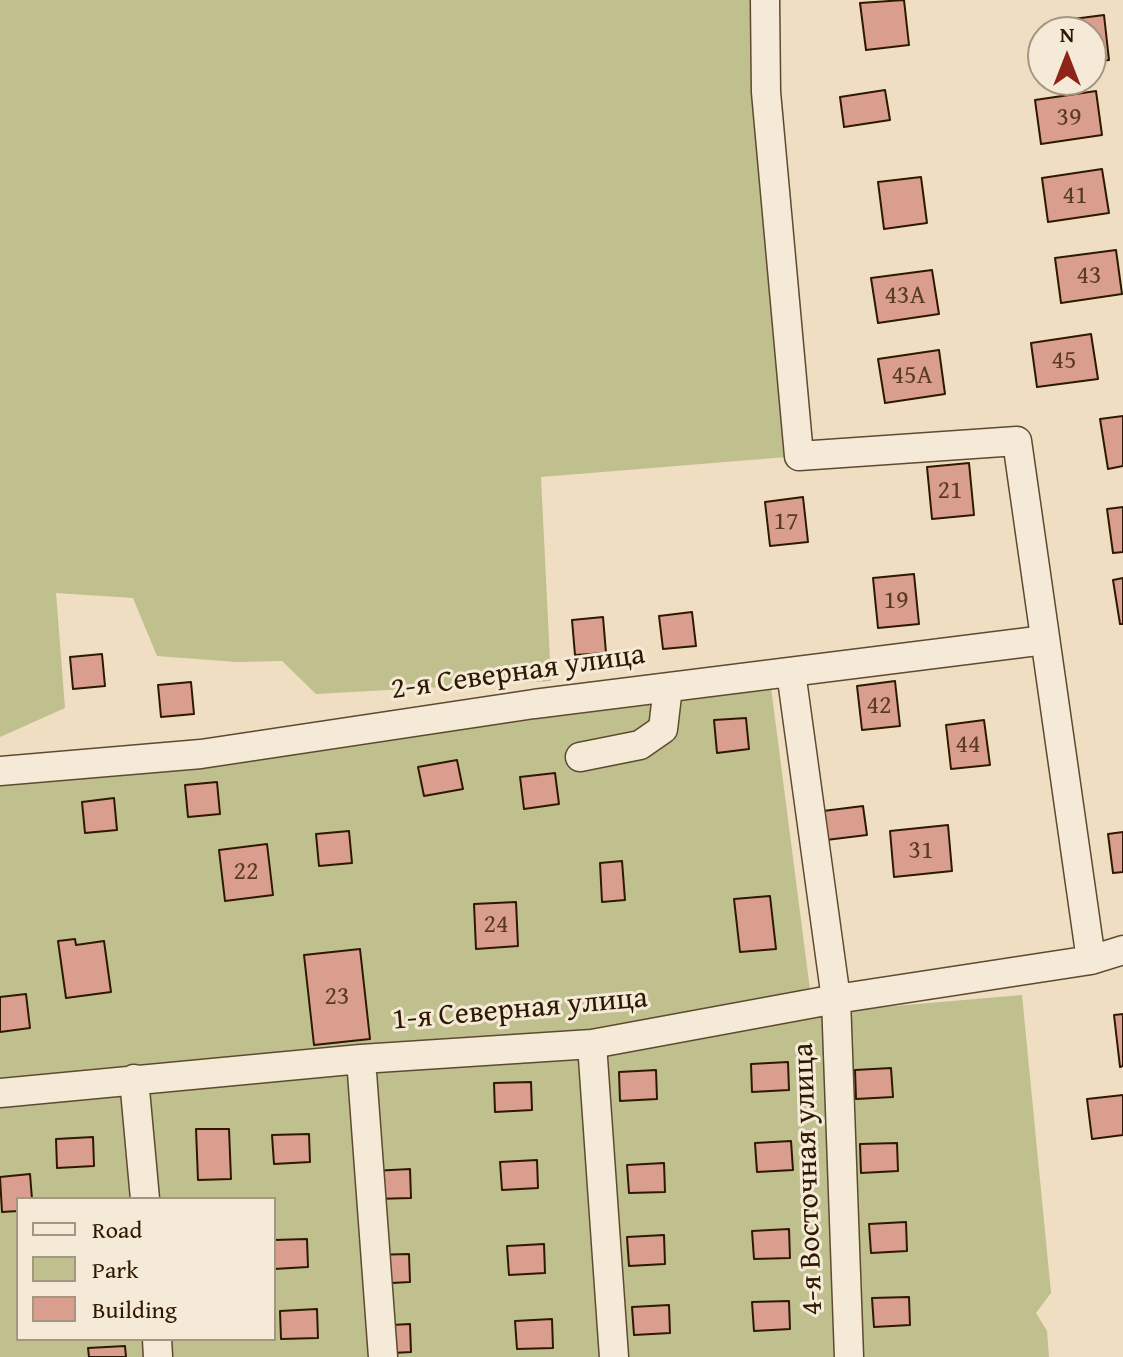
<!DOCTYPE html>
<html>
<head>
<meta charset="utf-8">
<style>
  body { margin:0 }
  #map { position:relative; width:1123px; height:1357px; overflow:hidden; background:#efdec1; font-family:"Gentium Book Plus",serif }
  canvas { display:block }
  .legend { position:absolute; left:16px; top:1197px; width:260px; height:144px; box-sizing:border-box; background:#f5ead7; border:2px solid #a59681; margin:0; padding:10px 14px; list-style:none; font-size:24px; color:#2e1900 }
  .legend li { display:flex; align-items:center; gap:16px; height:40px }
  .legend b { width:40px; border:2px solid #a59681 }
  .north { position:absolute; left:1027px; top:16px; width:80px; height:80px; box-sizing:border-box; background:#f5ead7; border:2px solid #a59681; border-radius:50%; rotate:0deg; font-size:22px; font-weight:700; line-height:32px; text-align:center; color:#2e1900 }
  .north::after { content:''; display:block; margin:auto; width:28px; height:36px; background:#8f2418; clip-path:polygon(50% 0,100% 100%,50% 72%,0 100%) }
</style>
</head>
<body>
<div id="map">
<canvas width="1123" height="1357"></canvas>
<ul class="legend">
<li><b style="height:10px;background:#f5ead7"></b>Road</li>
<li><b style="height:22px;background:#c0bf8e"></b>Park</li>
<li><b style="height:22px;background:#d99e8e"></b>Building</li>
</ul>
<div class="north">N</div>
</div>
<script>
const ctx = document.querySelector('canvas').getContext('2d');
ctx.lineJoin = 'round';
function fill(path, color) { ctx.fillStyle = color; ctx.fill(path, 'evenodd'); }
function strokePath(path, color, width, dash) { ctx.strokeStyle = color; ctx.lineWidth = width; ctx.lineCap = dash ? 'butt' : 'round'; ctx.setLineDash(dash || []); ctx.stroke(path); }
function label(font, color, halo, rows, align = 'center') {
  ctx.font = font + ' "Gentium Book Plus",serif'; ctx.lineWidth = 6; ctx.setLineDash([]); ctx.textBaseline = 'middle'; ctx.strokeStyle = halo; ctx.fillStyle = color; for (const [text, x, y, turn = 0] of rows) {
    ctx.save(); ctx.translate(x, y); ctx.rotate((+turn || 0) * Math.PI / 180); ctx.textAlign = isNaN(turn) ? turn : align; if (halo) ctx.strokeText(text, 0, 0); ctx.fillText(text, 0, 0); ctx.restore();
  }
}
const green = new Path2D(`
  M0,0H765L799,456L541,477L551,681L316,694L282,661L237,662L157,656L133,598L56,593L65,708L0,737Z
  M769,672L813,1013L1022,995L1051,1293L1036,1313L1047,1331L1049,1357H0V769ZM18,1199H274V1339H18Z`);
const building = new Path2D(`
  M904,0L909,45L866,50L860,3Z
  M1104,15L1109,60L1091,62V32H1051L1050,22Z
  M885,90L890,120L844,127L840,97Z
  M1096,91L1102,135L1041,144L1035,100Z
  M1102,169L1109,213L1048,222L1042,178Z
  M921,177L927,223L884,229L878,182Z
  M1116,250L1122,294L1061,303L1055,258Z
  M932,270L939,314L878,323L871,278Z
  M1091,334L1098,379L1037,387L1031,343Z
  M939,350L945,394L885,403L878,359Z
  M1123,416V466L1108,469L1100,419Z
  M969,463L974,515L932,519L927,467Z
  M803,497L808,542L770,546L765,502Z
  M1123,507V552L1113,553L1107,509Z
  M914,574L919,624L878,628L873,578Z
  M1123,578V624H1120L1113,580Z
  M692,612L696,646L663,649L659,616Z
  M603,617L606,653L575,655L572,620Z
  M102,654L105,686L73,689L70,657Z
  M895,681L900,726L862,730L857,686Z
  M191,682L194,714L161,717L158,685Z
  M746,718L749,749L717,753L714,720Z
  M984,720L990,765L951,769L946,725Z
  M457,760L463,789L424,796L418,767Z
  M555,773L559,804L524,809L520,777Z
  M217,782L220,814L188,817L185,785Z
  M114,798L117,830L85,833L82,802Z
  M863,806L867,835L826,840L823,811Z
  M948,825L952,871L894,877L890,831Z
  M349,831L352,863L319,866L316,834Z
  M1123,832V872L1113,873L1108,834Z
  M267,844L273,895L225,901L219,850Z
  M622,861L625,900L602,902L600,863Z
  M770,896L776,949L740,952L734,899Z
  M516,902L518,946L476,949L474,904Z
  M75,939L76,945L104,941L111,992L66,998L58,941Z
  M360,949L370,1039L314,1045L304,955Z
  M26,994L30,1028L0,1032V997Z
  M1123,1014V1066L1120,1067L1114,1015Z
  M788,1062L789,1090L752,1092L751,1064Z
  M891,1068L893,1097L856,1099L855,1070Z
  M656,1070L657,1099L620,1101L619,1072Z
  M531,1082L532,1110L495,1112L494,1083Z
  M1123,1095V1135L1092,1139L1087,1099Z
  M196,1129H229L231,1179L198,1180Z
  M309,1134L310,1162L274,1164L272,1135Z
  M93,1137L94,1166L57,1168L56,1139Z
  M791,1141L793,1170L757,1172L755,1143Z
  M897,1143L898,1171L861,1173L860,1144Z
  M537,1160L538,1188L502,1190L500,1162Z
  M664,1163L665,1192L629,1193L627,1165Z
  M410,1169L411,1198L374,1199L373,1171Z
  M30,1174L32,1199H18V1211L2,1212L0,1177Z
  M906,1222L907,1251L871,1253L869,1224Z
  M789,1229L790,1258L754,1259L752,1231Z
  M664,1235L665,1264L629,1266L627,1237Z
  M307,1239L308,1267L274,1269V1240Z
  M544,1244L545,1273L509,1275L507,1246Z
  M409,1254L410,1282L373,1284L372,1255Z
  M909,1297L910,1325L874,1327L872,1298Z
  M789,1301L790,1329L754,1331L752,1302Z
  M669,1305L670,1333L634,1335L632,1307Z
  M317,1309L318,1338L281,1339L280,1311Z
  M552,1319L553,1348L517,1349L515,1321Z
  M410,1324L411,1352L374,1354L373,1326Z
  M125,1346L126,1357H89L88,1348Z`);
const minor = new Path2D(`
  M765,0L766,92L799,456L1017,441L1091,960
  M791,672L836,999L849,1357
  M580,757L640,745L663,729L668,687
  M0,771L201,754L534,704L1045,640
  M592,1044L614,1357
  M361,1059L383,1357
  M134,1079L145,1199
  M0,1093L361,1059L592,1044L836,999L1091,960L1123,950
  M157,1339L158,1357`);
const numberNames = [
  ["39",1069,118],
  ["41",1075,196],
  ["43",1089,276],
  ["43А",905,296],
  ["45",1064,361],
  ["45А",912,376],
  ["21",950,491],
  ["17",786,522],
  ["19",896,601],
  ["42",879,706],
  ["44",968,745],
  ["31",921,851],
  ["22",246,872],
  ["24",496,925],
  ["23",337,997]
];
const streetNames = [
  ["2-я Северная улица",518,673,-8],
  ["1-я Северная улица",520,1010,-5],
  ["4-я Восточная улица",809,1179,-92]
];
fill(green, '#c0bf8e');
fill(building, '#d99e8e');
strokePath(building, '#2e1900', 2);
strokePath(minor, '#5e4a30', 31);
strokePath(minor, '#f5ead7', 28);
label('26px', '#593a24', null, numberNames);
label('30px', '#2e1900', '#f5ead7', streetNames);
</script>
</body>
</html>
